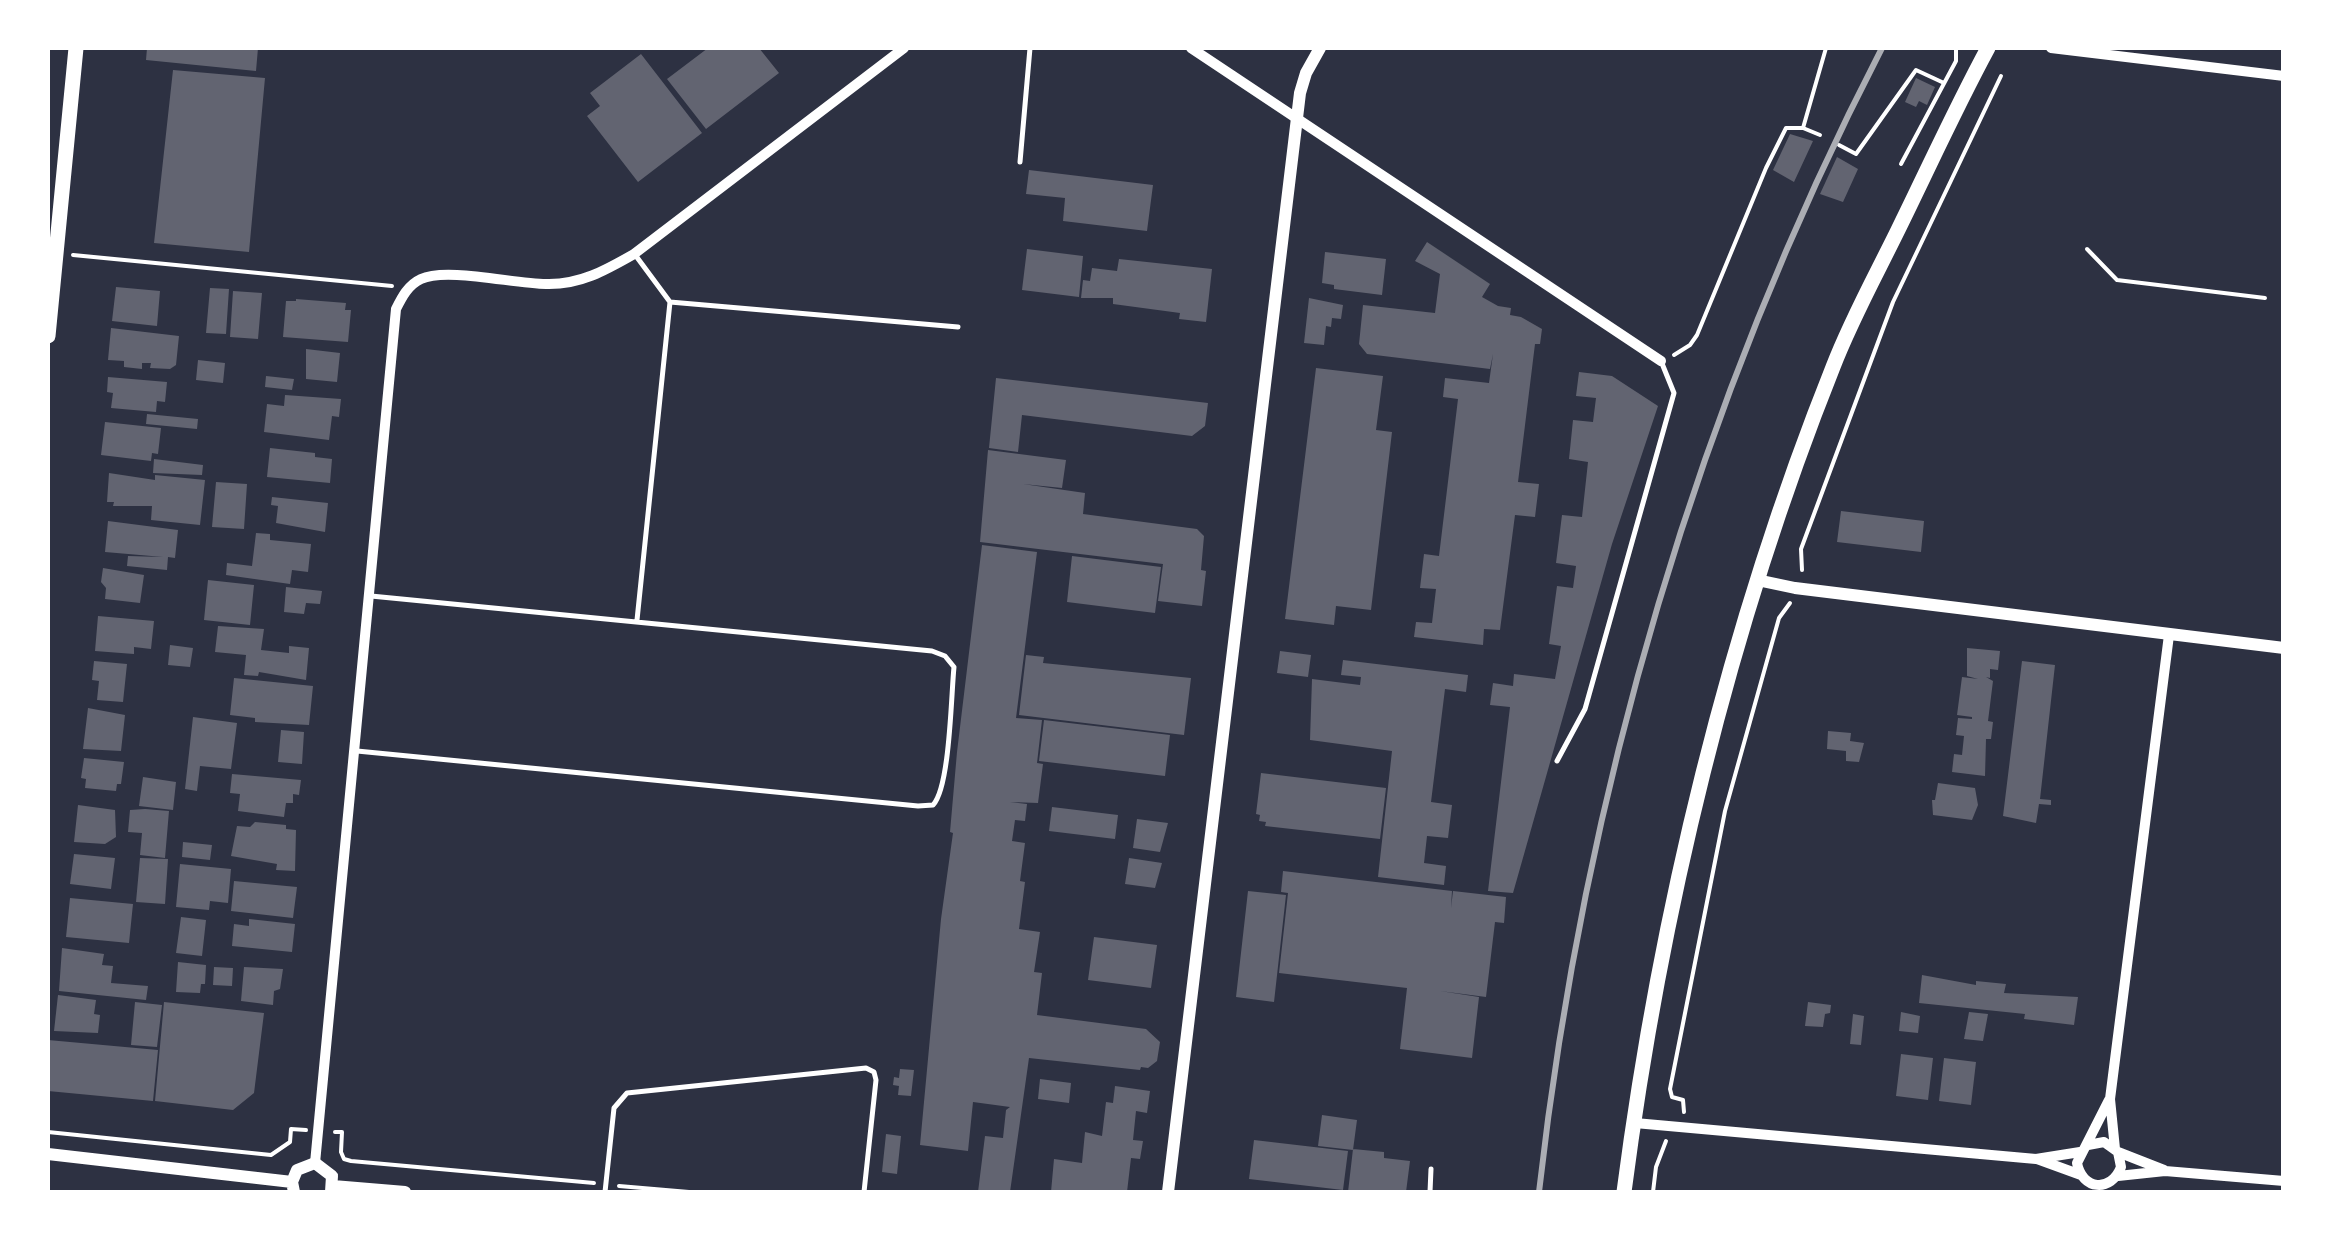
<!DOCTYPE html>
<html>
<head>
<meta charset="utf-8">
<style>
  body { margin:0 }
  #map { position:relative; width:2331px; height:1240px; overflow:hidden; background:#2d3142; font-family:"Alegreya Sans",sans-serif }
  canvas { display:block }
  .frame { position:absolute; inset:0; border:50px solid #fff; pointer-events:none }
</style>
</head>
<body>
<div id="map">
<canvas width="2331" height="1240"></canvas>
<div class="frame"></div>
</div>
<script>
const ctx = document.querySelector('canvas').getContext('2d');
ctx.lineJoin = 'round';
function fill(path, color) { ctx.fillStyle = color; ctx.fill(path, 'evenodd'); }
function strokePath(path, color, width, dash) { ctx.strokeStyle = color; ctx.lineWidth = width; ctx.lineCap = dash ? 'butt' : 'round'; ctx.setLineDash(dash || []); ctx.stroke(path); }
const building = new Path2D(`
  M147,48H258L256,71L146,60Z
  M708,48H759L779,73L706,129L667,79Z
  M641,54L702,133L638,182L587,116L600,106L590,93Z
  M173,70L265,78L249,252L154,243Z
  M1916,78L1935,87L1927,105L1919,101L1916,107L1905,102Z
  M1790,134L1813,141L1794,182L1773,170Z
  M1837,157L1858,169L1843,202L1820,194Z
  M1029,170L1153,185L1147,231L1063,221L1065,198L1026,194Z
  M1427,242L1490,284L1482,297L1498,306L1511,308L1510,315L1521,317L1542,329L1540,344H1535L1518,482L1539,484L1535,517L1515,515L1500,630L1484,629L1483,645L1414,637L1416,622L1432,623L1436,589L1420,588L1424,554L1439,556L1458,399L1443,397L1445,378L1489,383L1493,354L1490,369L1367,354L1359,344L1363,305L1435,313L1440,274L1415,261Z
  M1027,249L1083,256L1079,297L1022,290Z
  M1325,252L1386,259L1382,295L1334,289V285L1322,283Z
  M1119,259L1212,269L1206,322L1179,319L1180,313L1113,304V298H1081L1083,280L1090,281L1092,268L1117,271Z
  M116,287L160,291L157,326L112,321Z
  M210,288L229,289L226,334L206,333Z
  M233,291L262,293L258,339L230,337Z
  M1309,298L1343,305L1341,319L1332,318L1331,327L1326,326L1324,345L1304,343Z
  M296,299L346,303L345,310H351L348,342L283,337L286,301H296Z
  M111,328L179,336L176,365L170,369L150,368L151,363H142V369L124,367V361L108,360Z
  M306,349L340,353L337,382L306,379Z
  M198,360L225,363L223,383L196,380Z
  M1316,368L1383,376L1376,430L1392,432L1371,610L1336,606L1334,625L1285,619Z
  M1579,372L1612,376L1658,406L1612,544L1513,893L1488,891L1510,707L1490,705L1493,683L1513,686L1514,674L1555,679L1561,646L1549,644L1557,586L1573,588L1576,566L1556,563L1562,515L1582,517L1588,462L1569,459L1573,420L1593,422L1596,398L1576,396Z
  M266,376L294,379L292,390L265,387Z
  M108,377L167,382L165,402L157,401L156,412L111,408L113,393L107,392Z
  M996,378L1208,403L1205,426L1192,436L1022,415L1018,452L989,448Z
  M285,395L341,399L339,417L332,416L329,440L264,432L267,404L284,406Z
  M147,414L198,419L197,429L146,424Z
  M105,422L161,428L158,454L152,453L151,461L101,455Z
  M270,448L315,453V457L332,459L330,483L267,477Z
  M988,450L1066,460L1062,488L1023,484L1085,493L1083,514L1197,529L1204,536L1201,570L1206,571L1202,606L1158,601L1163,564L980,542Z
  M154,459L203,465L202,475L153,473Z
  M109,473L155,480V475L205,480L200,525L151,520L152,506H113L114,502H107Z
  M216,482L247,484L244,529L212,527Z
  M272,497L328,503L325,532L276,523L278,506L271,505Z
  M1841,511L1924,521L1921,552L1837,542Z
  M108,521L178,530L175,558L168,557L167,570L127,566L128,556L163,557L105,552Z
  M256,533L270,534V540L311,544L308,572L292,570L290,584L226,575L227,563L252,566Z
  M982,545L1037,552L1016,718L1042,720L1037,763L1043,764L1038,803L1010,802L1027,804L1025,821L1015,820L1012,841L1025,843L1020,881L1025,882L1019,929L1040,932L1034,972L1042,973L1037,1015L1146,1029L1160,1042L1157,1061L1148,1068L1141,1067L1140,1070L1029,1058L1010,1192H978L985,1136L1003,1138L1006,1110L1010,1107L973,1102L968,1151L920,1145L941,919L953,833L950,832L957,752Z
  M1072,556L1161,567L1155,613L1067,602Z
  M103,568L144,575L140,603L105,599L106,588L101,582Z
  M208,580L254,585L250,625L204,620Z
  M286,587L322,591L320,604L306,603L304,614L284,612Z
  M98,616L154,621L151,649L134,647V654L95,651Z
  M218,626L264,629L261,650L289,653V646L309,648L306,680L259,672L258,676L244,675L246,655L215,652Z
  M170,645L193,648L190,667L168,665Z
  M1967,648L2000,651L1998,670L1990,669V678L1986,677L1993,681L1988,721L1993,722L1991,739H1986L1985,776L1952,772L1954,754L1962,755L1964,736L1956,735L1958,718L1972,719V717L1957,715L1962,677L1978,679L1967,676Z
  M1280,651L1311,655L1308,677L1277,673Z
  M1026,655L1044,657L1043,663L1191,678L1184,735L1019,715Z
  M1343,660L1468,675L1466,692L1445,689L1431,802L1452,805L1448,838L1427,836L1424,863L1446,866L1444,885L1378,877L1392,751L1310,740L1312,679L1360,685L1361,677L1341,675Z
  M94,661L127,664L123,702L97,700L99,681L92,680Z
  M2022,661L2055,665L2040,799L2051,800V805L2039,804L2036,823L2003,816Z
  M234,678L313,686L309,725L255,722V718L230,715Z
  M88,708L125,715L121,751L83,749Z
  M193,717L237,723L231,769L200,766L197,791L185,789Z
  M1044,720L1170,735L1165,776L1039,761Z
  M281,730L304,732L302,764L278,762Z
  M1828,731L1851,733L1850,741L1864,743L1859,762L1846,761V751L1827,749Z
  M84,758L124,762L121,784H117L116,791L85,788L86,779L81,778Z
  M1261,773L1386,788L1380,839L1265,826L1266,822L1259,821L1260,815L1256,814Z
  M232,774L301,780L299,795L293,794V803H286L284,817L238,811L240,794L230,793Z
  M143,777L176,782L173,810L139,806Z
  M1938,783L1975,788L1978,805L1972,820L1933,815L1932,800H1935Z
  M78,805L115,810L116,837L105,844L74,842Z
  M1052,807L1118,815L1115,839L1049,831Z
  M145,809L169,811L165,858L140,855L142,833L128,832L130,810Z
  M1137,819L1168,823L1160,852L1133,848Z
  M255,822L286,825V829L296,830L295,871L276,870L277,864L231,856L237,826L250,827Z
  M183,842L212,845L210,860L182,857Z
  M74,854L115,858L111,889L70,884Z
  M140,858L168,859L165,904L136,902Z
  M1129,858L1162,863L1155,888L1125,884Z
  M180,864L231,869L228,903L210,901L209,910L176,907Z
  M1283,871L1452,891L1451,908L1453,891L1506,897L1504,923L1495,922L1486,997L1440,991L1479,997L1472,1058L1400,1049L1407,988L1279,973L1288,893L1281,892Z
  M234,881L297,887L293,918L231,911Z
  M1248,891L1286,895L1274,1002L1236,997Z
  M70,898L133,904L129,943L66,937Z
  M181,917L206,920L202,956L176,953Z
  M249,919L295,924L292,952L232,946L234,924L249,926Z
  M1094,937L1157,945L1151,988L1088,980Z
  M62,948L104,954L102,965L113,966L111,983L148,986L146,1000L59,991Z
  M178,962L206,965L205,984H201L200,993L176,992Z
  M214,967L233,968L232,986L213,985Z
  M244,967L283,969L280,989L274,991L273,1005L241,1001Z
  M1922,975L1976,985V981L2006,984L2004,993L2078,997L2074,1025L2024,1019L2025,1014L1919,1003Z
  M58,995L96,1000L94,1014L100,1015L98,1033L54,1031Z
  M135,1002L162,1005L157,1047L131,1045Z
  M164,1002L264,1013L254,1093L233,1110L155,1101Z
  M1808,1002L1831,1005L1830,1013L1825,1014L1823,1027L1805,1026Z
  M1901,1012L1920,1016L1918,1033L1899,1031Z
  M1969,1012L1988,1014L1983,1041L1964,1039Z
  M1853,1014L1864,1016L1861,1045L1850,1044Z
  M48,1040L158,1050L153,1101L48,1091Z
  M1901,1054L1933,1058L1928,1100L1896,1096Z
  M1944,1058L1976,1062L1971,1105L1939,1101Z
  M900,1069L914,1070L911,1096L898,1095L899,1086L893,1085L894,1077L899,1078Z
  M1040,1079L1071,1083L1069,1103L1038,1099Z
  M1115,1086L1150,1091L1147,1113L1136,1111L1133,1140L1143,1141L1140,1159L1131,1158L1127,1192H1051L1054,1159L1082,1163L1085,1132L1102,1136L1106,1102L1113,1103Z
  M1322,1115L1357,1120L1353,1150L1318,1146Z
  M886,1134L901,1136L897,1174L882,1172Z
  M1254,1140L1348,1151L1343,1190L1249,1179Z
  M1353,1149L1384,1152V1158L1410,1161L1406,1192H1348Z`);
const path = new Path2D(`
  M1803,128L1826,48
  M1839,145L1856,154L1916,70L1944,83
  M1901,164L1956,61V48
  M2087,249L2117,280L2265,298
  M73,255L392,286
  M1674,355L1690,345L1697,335L1766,168L1786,128H1803L1820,135
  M1802,570L1801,549L1893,302L2001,76
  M1684,1112L1683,1100L1672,1097L1670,1089L1725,811L1779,618L1790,603
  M48,1132L271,1155L290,1142L291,1129L306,1130
  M335,1132H342L341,1152L344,1159L351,1161L594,1183
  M619,1186L689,1192
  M1653,1192L1656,1167L1666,1141`);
const service = new Path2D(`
  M1020,162L1030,48
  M636,256L670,302L637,620
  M670,302L958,327
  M357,751L918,806L933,805C950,787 951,696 954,667L945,656L932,651L371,596
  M1557,761L1585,709L1674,393L1661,361
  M605,1192L614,1108L627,1093L866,1068L874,1072L876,1080L864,1192
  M1430,1192L1431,1169`);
const minor = new Path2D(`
  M1191,48L1661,361
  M2051,48L2284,76
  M1635,1123L2036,1159L2080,1152
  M2088,1145L2104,1142L2118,1152L2121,1167C2111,1193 2082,1190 2077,1163L2109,1100
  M2115,1149L2110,1099L2169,635
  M2118,1152L2164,1170
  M2037,1159L2081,1175
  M315,1163L396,309C402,297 408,285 421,279C446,267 515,284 546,284C580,285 606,270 634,254L904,48
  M2118,1176L2165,1171L2284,1181`);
const tertiary = new Path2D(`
  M1757,580L1795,588L2284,648
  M48,1154L292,1182
  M333,1186L405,1192
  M294,1192L292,1182L297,1170L315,1163L332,1176L331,1192
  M1168,1192L1300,93L1306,73L1320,48`);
const secondary = new Path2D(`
  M48,336L76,48
  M1624,1192C1660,915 1729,627 1833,367C1851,320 1876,275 1898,230C1928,169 1956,107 1988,48`);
const rail = new Path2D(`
  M1539,1192C1584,794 1698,404 1882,48`);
fill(building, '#626471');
strokePath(path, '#fff', 4);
strokePath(service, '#fff', 5);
strokePath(minor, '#fff', 10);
strokePath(tertiary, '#fff', 12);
strokePath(secondary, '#fff', 15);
strokePath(rail, '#abadb3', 6);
</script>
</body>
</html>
